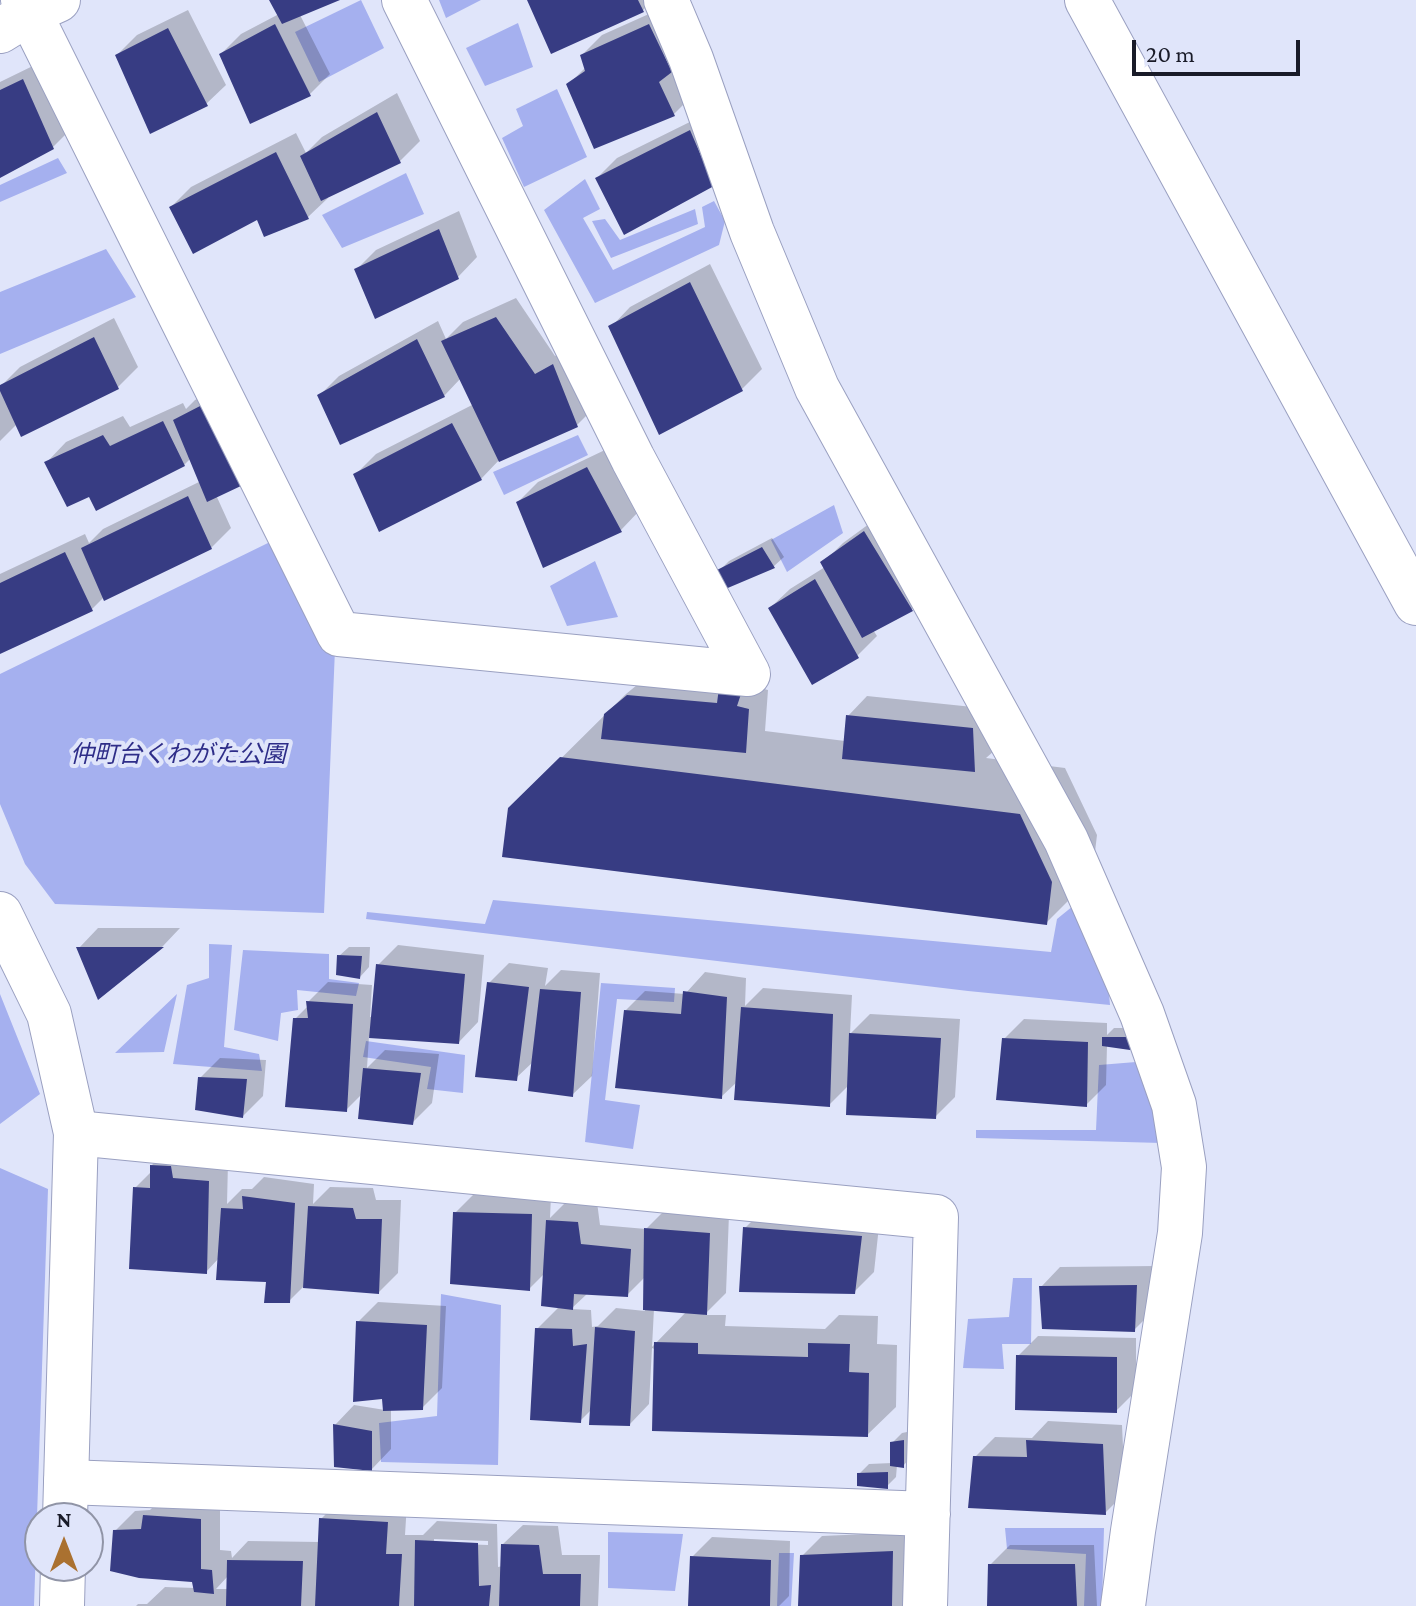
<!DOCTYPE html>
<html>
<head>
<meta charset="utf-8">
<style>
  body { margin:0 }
  #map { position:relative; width:1416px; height:1606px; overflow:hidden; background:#e0e5fa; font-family:"Crimson Pro",serif }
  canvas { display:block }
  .north { position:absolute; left:24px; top:1502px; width:80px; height:80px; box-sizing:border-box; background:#e0e5fa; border:2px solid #9094a6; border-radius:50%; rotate:0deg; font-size:22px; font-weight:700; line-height:32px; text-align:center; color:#191b28 }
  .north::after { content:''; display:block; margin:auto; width:28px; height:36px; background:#aa7130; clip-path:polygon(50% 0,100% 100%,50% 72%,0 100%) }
  .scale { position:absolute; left:1132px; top:40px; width:168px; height:36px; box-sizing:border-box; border:4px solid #191b28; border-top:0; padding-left:10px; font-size:24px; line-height:28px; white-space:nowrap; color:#191b28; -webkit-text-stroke:6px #e0e5fa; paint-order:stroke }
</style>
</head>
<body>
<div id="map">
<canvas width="1416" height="1606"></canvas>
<div class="north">N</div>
<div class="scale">20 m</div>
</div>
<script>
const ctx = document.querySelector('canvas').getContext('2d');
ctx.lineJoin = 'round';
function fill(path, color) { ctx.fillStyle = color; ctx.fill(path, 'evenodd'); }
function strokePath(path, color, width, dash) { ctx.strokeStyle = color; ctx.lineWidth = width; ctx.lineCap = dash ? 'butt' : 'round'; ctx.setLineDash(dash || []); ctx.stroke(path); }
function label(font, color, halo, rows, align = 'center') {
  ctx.font = font + ' "Crimson Pro","Noto Sans JP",serif'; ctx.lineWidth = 8; ctx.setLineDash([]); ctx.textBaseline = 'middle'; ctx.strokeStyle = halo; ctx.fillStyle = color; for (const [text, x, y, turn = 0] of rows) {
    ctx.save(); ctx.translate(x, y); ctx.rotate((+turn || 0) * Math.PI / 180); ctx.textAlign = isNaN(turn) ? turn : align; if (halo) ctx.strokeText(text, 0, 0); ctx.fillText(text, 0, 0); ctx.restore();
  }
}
const green = new Path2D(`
  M361,0L384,48L319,82L295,32Z
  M439,0H481L446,18Z
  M518,23L533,67L485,86L466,48Z
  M557,89L587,157L524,187L502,138L523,126L516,109Z
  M58,158L67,173L0,202V185Z
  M406,173L424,214L342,248L322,215Z
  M585,179L600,209L583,218L613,270L705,227L702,207L714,201L725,221L719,245L595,303L544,210Z
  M695,209L698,224L611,258L592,221L605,219L620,240Z
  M106,249L136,297L0,354V292Z
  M578,435L588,455L504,495L493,472Z
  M834,505L843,533L787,572L771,540Z
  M270,542L335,649L324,913L55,904L25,864L0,804V674Z
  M595,561L618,617L567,626L550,586Z
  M493,900L1051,952L1057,919L1073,906L1107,969L1110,1005L968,991L366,919L367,912L485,924Z
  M209,944L232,945L224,1047L259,1054L262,1071L173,1064L187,985L209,978Z
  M243,950L329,954V979L359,983L356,996L297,990L298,1010L281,1013L278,1041L234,1030Z
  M601,983L675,988L674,1002L617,999L605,1100L640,1105L633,1149L585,1142Z
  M0,994L40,1094L0,1124Z
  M177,994L164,1052L115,1053Z
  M366,1041L465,1055L463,1093L427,1089L431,1067L363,1057Z
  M1136,1062L1155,1107L1162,1143L976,1138V1130H1096L1099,1065Z
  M0,1168L48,1189L34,1606H0Z
  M1013,1278H1032L1031,1344H1002L1004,1369L963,1368L968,1319L1009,1317Z
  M441,1294L501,1305L498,1465L381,1462L379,1423L437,1416Z
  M1005,1528H1104L1102,1606H1084L1086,1554L1007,1549Z
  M608,1532L683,1534L675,1591L608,1588Z
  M779,1553H794L791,1606H777Z`);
const shadow = new Path2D(`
  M271,0H335L300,15L330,74L310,94L251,121L221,54L241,34L279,14Z
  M529,0H653L643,10Z
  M669,5L693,95L674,114L569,84L586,67L582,55L602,35Z
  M188,10L226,85L206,104L117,55L137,35Z
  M43,61L73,127L53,147L0,176V82Z
  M397,93L420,141L400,161L327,196L328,198L308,217H258L171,207L191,187L296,133L306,153L322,137Z
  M710,112L732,165L597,178L617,158Z
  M459,211L477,257L458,277L356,270L376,250Z
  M710,264L762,369L742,389L660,432L611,327L630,307Z
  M516,298L555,356L573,346L596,406L577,425L501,458L481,479L356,474L376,454L474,404L461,378L444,396H319L339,376L438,321L446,339L463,322Z
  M114,318L138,367L118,387L17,424L0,441V387L20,367Z
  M222,386L216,495L231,528L211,548L104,597L92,609L0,651V574L85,534L89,543L103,529L201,481L191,458L184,465L90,494L47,462L66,442L123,416L130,427L183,403L186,409L195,400Z
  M607,449L640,510L621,530L518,502L538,482Z
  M884,513L931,590L912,609L873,630L877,636L857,656L770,608L790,589L825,567L823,563L843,543Z
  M772,538L784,557L774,566L725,587L720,570L729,561Z
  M648,676L756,687L768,690L765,731L845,741L848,716L867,696L992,709L994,751L986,758L1065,768L1097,835L1092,877L1046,923L510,809L626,694Z
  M98,928H180L163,946L99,997L79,948Z
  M398,945L484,955L478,1022L459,1042L369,1036L367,1068L385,1050L439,1054L432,1103L412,1123L363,1093L346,1110L295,1019L308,1006V1002L328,982L372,985L370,1017H373L378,965Z
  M349,947H370L369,967L360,977L339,956Z
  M509,963L548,968L545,986L561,970L600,973L592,1076L572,1095L534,1061L516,1078L489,983Z
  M705,972L746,978L745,1006L763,988L852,995L850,1034L870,1014L960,1019L955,1097L935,1117L849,1085L829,1105L738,1081L721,1097L625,1011L645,991L685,994Z
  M1024,1019L1107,1023V1035L1114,1028H1140L1139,1038L1107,1045L1106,1085L1086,1105L1004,1039Z
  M220,1058L266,1060L263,1096L243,1116L200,1078Z
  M171,1146L228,1162L227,1204L242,1189H252L264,1177L314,1184L313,1204L330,1187L373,1188L376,1200H401L398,1273L379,1292L304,1286L289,1301L269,1280L219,1258L206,1272L135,1188L152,1171V1165Z
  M475,1193L551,1195L550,1218L567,1201L597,1202L600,1225L646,1229L666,1209L729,1214L726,1293L704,1315H726L725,1326L825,1329L839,1315L878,1316L877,1344L897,1345L896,1407L867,1435L652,1348L649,1404L630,1424L592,1409L580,1421L537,1329L560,1306L545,1273L529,1289L455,1213ZM645,1277V1311L616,1308L598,1326L592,1327L591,1310L571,1309L588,1293L627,1295ZM654,1309L687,1311L652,1347Z
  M765,1208L880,1217L874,1272L854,1292L745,1228Z
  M1156,1266L1154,1310L1134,1330L1041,1287L1060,1267Z
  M378,1302L446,1306L442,1388L422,1408L391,1409V1449L372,1469L335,1425L354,1405L385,1410L383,1397L358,1322Z
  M1038,1336L1136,1338V1391L1116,1411L1018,1356Z
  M1048,1421L1122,1425L1125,1493L1105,1513L975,1457L995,1437L1032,1438Z
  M912,1431V1456L903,1466L897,1465L896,1477L887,1486L859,1474L869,1464L892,1463V1443L902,1433Z
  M164,1496L220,1500V1550L231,1551L232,1558L248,1541L320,1542L321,1519L341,1499L407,1503L405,1535H423L437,1521L497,1524L498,1567L503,1566V1544L523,1525L558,1526L562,1555H600L598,1606H136L138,1604H147L165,1587L195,1588L193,1580L115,1531L135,1511L150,1510ZM434,1539L488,1541V1545L434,1543ZM228,1576V1589H216Z
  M912,1532L905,1606H800L802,1556L822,1536Z
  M712,1537L790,1541L789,1596L779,1606H690L692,1557Z
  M1010,1545H1094L1097,1606H989L990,1565Z`);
const building = new Path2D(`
  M269,0H340L282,24Z
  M527,0H638L644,12L551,54Z
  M275,24L311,96L250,124L219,54Z
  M649,24L672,72L659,82L675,116L594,149L566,84L585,71L580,55Z
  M168,28L208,106L150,134L115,55Z
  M23,79L54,149L0,178V90Z
  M377,112L401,163L321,201L300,156Z
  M690,130L714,186L624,235L595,178Z
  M276,152L309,219L264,237L257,220L193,254L169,207Z
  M439,229L459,279L375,319L354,269Z
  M690,282L743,391L659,435L608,326Z
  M496,317L535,374L553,364L578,427L499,462L441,341Z
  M94,337L119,389L21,437L0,391V385Z
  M417,339L445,397L340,445L317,395Z
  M202,405L243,485L207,502L173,420Z
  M163,421L185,466L96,511L89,497L67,507L44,462L103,435L110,446Z
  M452,423L482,480L379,532L353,474Z
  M587,467L622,532L543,568L516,502Z
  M188,496L212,549L104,601L81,548Z
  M864,531L913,611L862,638L820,562Z
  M762,547L775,568L723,590L717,570Z
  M65,552L93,611L0,654V583Z
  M815,579L859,658L812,685L768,608Z
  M719,688L742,691L737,706L749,709L746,753L601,739L604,714L627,695L717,703Z
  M846,715L973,728L975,772L842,759Z
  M560,757L1020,814L1052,882L1047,925L502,857L508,808Z
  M76,947H164L98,1000Z
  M337,955L362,956L360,979L336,975Z
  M376,964L465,974L459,1044L369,1038Z
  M487,982L529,987L517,1081L475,1077Z
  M540,989L581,992L573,1097L528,1091Z
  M683,991L727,997L722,1099L615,1088L624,1010L681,1014Z
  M306,1001L353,1004L347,1112L285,1107L293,1018H308Z
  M741,1007L833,1014L830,1107L734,1100Z
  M849,1033L941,1038L936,1119L846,1115Z
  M1102,1037H1132L1130,1050L1102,1046Z
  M1002,1038L1088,1042L1087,1107L996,1100Z
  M363,1068L421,1073L413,1125L358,1119Z
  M198,1077L247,1079L243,1118L195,1110Z
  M150,1165L171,1166L173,1178L209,1181L207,1274L129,1269L133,1187L150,1188Z
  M242,1196L295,1203L290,1303H264L266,1282L216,1280L221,1208L243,1209Z
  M308,1206L353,1208L356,1219H382L379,1294L303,1288Z
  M453,1212L532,1214L530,1291L450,1284Z
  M546,1220L578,1222L581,1244L631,1249L628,1297L574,1294L573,1310L541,1306Z
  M743,1227L862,1236L855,1294L739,1292Z
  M644,1228L710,1233L707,1315L643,1310Z
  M1137,1285L1135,1332L1042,1329L1039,1286Z
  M356,1321L427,1325L423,1410L383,1411L382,1399L353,1402Z
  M595,1327L635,1331L630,1426L589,1425Z
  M535,1328L572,1329L573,1346L587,1344L581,1423L530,1420Z
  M654,1342L698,1343V1354L808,1357V1343L850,1344L849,1372L869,1373L868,1437L652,1431Z
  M1016,1355L1117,1357V1413L1015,1410Z
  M333,1424L372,1431V1471L334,1467Z
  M904,1440V1468L890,1466V1442Z
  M1026,1440L1103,1444L1106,1515L968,1508L973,1456L1027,1457Z
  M888,1472V1489L857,1486V1473Z
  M143,1515L201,1519V1569L212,1570L214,1594L194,1592L192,1582L139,1578L110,1571L113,1530L141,1529Z
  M319,1518L388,1522L386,1554H402L399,1606H315Z
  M415,1540L478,1543L479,1586L491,1585L489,1606H414Z
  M501,1544L539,1545L543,1574H581L580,1606H499Z
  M893,1551L892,1606H798L800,1555Z
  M690,1556L771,1560L770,1606H688Z
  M227,1560L303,1561L301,1606H226Z
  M988,1564H1075L1077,1606H987Z`);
const minor = new Path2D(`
  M23,0L339,634L748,674L633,459L404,0
  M666,0L691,59L752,232L817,388L1066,840L1142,1014L1174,1105L1184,1167L1180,1233L1133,1531L1123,1606
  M1087,0L1416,603
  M0,31L29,13L58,0
  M76,1133L936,1217L925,1606
  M66,1482L928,1514`);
const tertiary = new Path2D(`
  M0,914L49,1014L76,1133L65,1518
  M62,1606L63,1566`);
const parkNames = [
  ["仲町台くわがた公園",178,755]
];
fill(green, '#a5b0ef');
fill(shadow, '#0003');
fill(building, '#373c83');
strokePath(minor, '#9aa0c1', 46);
strokePath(tertiary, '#9aa0c1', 46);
strokePath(minor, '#fff', 44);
strokePath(tertiary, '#fff', 44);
label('italic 24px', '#2e2d88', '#e0e5fa', parkNames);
</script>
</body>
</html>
